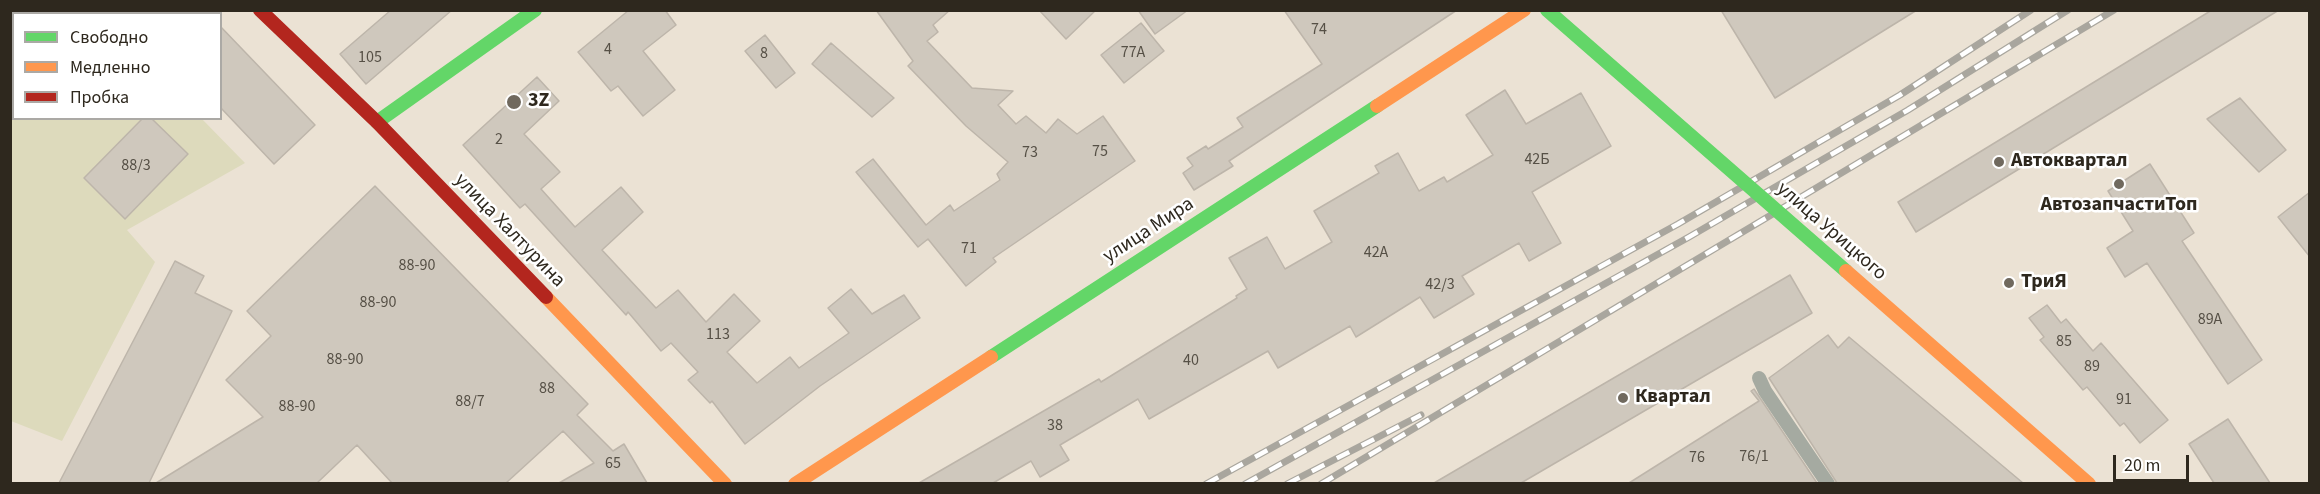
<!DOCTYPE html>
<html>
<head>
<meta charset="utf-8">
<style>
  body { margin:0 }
  #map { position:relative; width:2320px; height:494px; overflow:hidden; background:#ebe2d4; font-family:"Source Sans 3",sans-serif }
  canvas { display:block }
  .frame { position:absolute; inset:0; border:12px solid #2e281e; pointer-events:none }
  .legend { position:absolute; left:12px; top:12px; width:210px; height:108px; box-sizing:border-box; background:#fff; border:2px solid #aba9a5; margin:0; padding:8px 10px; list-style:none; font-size:18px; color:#2e281e }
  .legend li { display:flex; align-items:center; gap:12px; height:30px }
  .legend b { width:30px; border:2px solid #aba9a5 }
  .scale { position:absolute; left:2113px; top:455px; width:76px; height:27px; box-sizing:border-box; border:3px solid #2e281e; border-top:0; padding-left:8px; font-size:18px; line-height:21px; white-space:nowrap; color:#2e281e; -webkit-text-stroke:4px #fff; paint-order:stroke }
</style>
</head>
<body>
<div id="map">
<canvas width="2320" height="494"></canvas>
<div class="frame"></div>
<ul class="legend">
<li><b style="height:8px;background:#63d668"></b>Свободно</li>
<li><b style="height:8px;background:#ff974d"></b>Медленно</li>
<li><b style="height:8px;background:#b3261e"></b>Пробка</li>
</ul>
<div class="scale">20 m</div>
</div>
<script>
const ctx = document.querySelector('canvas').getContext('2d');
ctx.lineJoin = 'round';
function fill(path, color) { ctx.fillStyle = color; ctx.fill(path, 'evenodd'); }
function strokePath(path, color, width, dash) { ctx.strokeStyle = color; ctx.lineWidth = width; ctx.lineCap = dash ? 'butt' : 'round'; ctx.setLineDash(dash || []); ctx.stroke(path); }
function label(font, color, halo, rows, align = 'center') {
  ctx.font = font + ' "Source Sans 3",sans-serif'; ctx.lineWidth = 5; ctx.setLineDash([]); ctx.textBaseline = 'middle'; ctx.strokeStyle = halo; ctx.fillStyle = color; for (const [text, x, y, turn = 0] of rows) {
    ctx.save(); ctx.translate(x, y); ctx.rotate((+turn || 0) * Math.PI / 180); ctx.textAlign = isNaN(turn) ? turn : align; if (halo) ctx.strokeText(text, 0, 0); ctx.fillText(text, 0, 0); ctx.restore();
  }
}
const green = new Path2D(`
  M10,11H204L201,14H14V118L202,119L245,163L127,230L155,262L62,441L11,421Z`);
const building = new Path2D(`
  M391,10H452L366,84L340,54Z
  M629,10H665L676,25L643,51L675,90L643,116L618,86L611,91L578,52Z
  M876,10H950L933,25L938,32L927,41L972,88L1013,91L998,105L1016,124L1026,116L1046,133L1058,119L1077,134L1103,116L1135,161L993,258L996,262L966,286L928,239L918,247L856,172L873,159L926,225L950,205L954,211L1000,180L997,174L1008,162L966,126L908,66L913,61Z
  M1039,10H1096L1066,39Z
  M1138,10H1188L1155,34Z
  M1284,10H1457L1229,161L1233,166L1194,190L1183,173L1193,166L1187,158L1206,146L1208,149L1243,127L1237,118L1322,64Z
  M1721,10H1917L1775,98Z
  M2212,10H2279L1916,232L1898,202Z
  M1141,23L1164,51L1124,83L1101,55Z
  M220,26L315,125L274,164L220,107Z
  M765,35L795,73L776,88L745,51Z
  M831,43L894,98L872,117L812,64Z
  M537,77L559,101L524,134L560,172L541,189L575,227L621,187L643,212L602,250L656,308L678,290L706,322L734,294L760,321L727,352L757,383L790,357L799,368L849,333L828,308L851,289L872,314L904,295L920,318L820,386L745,444L712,401L710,403L688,380L698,372L671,343L661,351L628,312L626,315L525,204L520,208L463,145Z
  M1505,90L1526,124L1581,93L1611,146L1532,192L1561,243L1529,261L1519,243L1462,276L1474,294L1434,318L1420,297L1356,337L1350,326L1278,368L1268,351L1149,419L1138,399L1060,445L1069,460L1040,477L1031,461L993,483H919L1099,379L1101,382L1237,298L1236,296L1247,289L1229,258L1267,237L1285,269L1332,242L1314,211L1379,173L1375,166L1398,153L1419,191L1444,177L1447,182L1493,155L1466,115Z
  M2240,98L2286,150L2259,172L2207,119Z
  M143,118H151L188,154L125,219L84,178Z
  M2150,164L2194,233L2182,241L2262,360L2228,384L2147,263L2125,277L2107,248L2133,231L2108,191Z
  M375,186L588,404L577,415L613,451L624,444L647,483H559L594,463L563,431L506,483H392L357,445L317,483H156L263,417L226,380L271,336L247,311Z
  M2310,192V257L2278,217Z
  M175,261L204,276L195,293L232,311L149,483H59Z
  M1790,275L1812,313L1521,483H1434Z
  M2047,305L2061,323L2066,319L2093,351L2101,343L2168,420L2140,443L2124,423L2120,426L2087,387L2083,390L2040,340L2044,337L2029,318Z
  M1828,335L1838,348L1849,337L2023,483H1837L1769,378Z
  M1754,389L1817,483H1629L1759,401L1751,391Z
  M2228,419L2270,483H2214L2189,444Z`);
const lane = new Path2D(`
  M1759,378L1765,391L1828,484`);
const fast = new Path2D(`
  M377,122L535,10
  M991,357L1377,106`);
const slow = new Path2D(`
  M1377,106L1524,10
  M546,297L725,484
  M795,484L991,357`);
const jam = new Path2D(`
  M260,10L377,122L546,297`);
const rail = new Path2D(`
  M1206,484L1678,224L1900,95L2031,10
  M1245,484L1689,237L1908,110L2068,10
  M1287,484L1421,415
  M1321,484L2114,10`);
const fastBridge = new Path2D(`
  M1547,10L1846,271`);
const slowBridge = new Path2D(`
  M1846,271L2089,484`);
const markers = [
  [514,102,8,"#70695e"],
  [1999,162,6,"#70695e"],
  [2119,184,6,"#70695e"],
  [2009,283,6,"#70695e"],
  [1623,398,6,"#70695e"]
];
const numberNames = [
  ["74",1319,30],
  ["4",608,50],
  ["77А",1133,53],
  ["8",764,54],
  ["105",370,58],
  ["2",499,140],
  ["75",1100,152],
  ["73",1030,153],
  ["42Б",1537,160],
  ["88/3",136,166],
  ["71",969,249],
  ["42А",1376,253],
  ["88-90",417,266],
  ["42/3",1440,285],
  ["88-90",378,303],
  ["89А",2210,320],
  ["113",718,335],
  ["85",2064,342],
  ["88-90",345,360],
  ["40",1191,361],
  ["89",2092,367],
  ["88",547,389],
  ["91",2124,400],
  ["88/7",470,402],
  ["88-90",297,407],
  ["38",1055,426],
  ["76/1",1754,457],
  ["76",1697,458],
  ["65",613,464]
];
const poiNames = [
  ["3Z",528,102],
  ["Автоквартал",2011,162],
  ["АвтозапчастиТоп",2119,206,"center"],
  ["ТриЯ",2021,283],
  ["Квартал",1635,398]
];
const streetNames = [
  ["улица Халтурина",509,231,46],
  ["улица Мира",1149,231,-33],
  ["улица Урицкого",1831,232,41]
];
fill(green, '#dddabc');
fill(building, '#cfc8bd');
strokePath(building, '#bdb5aa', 1.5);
strokePath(lane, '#a5aaa1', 14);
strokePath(fast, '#63d668', 14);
strokePath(slow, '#ff974d', 14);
strokePath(jam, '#b3261e', 14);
strokePath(rail, '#a9a69e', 7);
strokePath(rail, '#fff', 4.5, [14]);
strokePath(fastBridge, '#63d668', 14);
strokePath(slowBridge, '#ff974d', 14);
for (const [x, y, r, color] of markers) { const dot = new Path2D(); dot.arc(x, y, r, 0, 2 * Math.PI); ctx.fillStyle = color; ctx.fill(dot); strokePath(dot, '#fff', 2); }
label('16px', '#565046', null, numberNames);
label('bold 20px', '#2e281e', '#fff', poiNames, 'left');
label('20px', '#2e281e', '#fff', streetNames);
</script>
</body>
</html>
